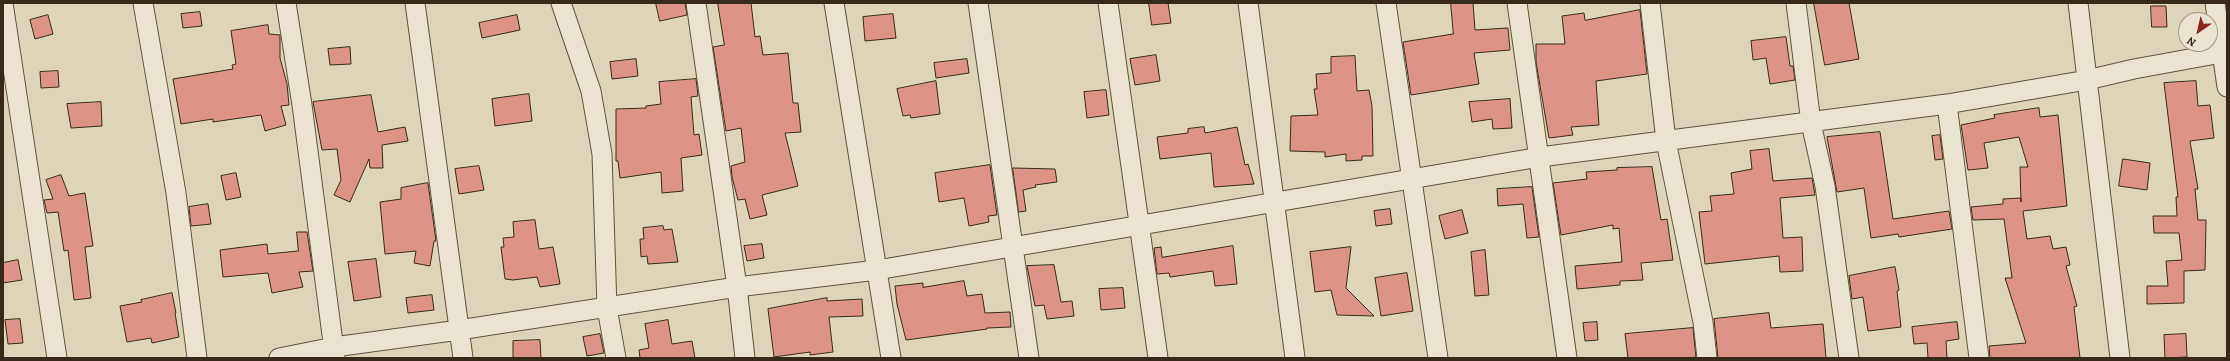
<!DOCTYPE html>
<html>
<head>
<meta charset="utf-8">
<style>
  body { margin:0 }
  #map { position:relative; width:2230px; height:361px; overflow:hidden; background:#ded4b9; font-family:Alegreya,serif }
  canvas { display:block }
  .frame { position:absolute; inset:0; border:4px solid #382a1b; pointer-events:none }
  .north { position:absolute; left:2178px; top:12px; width:40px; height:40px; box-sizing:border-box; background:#eae3d2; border:1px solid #a39989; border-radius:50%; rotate:214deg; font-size:11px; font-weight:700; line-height:16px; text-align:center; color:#382a1b }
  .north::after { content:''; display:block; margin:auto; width:14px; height:18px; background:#8f2418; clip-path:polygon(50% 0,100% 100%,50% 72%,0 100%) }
</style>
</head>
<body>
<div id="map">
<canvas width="2230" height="361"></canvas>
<div class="frame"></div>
<div class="north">N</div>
</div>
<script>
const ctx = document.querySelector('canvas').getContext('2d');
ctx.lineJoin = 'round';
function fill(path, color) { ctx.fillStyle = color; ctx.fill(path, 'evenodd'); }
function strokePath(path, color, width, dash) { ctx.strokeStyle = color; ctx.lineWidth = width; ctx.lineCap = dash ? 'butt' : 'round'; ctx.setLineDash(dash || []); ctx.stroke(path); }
const building = new Path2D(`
  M656,3H685L687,15L660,21Z
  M718,3H751L755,37L760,36L763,55L788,53L793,103H798L801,132L785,133L798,186L762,195L767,215L750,219L745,199L738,200L732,177L731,166L745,162L741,128L726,131L713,47L724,45Z
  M1149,3H1168L1171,23L1152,25Z
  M1451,3H1473L1475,30L1508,28L1510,50L1474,53L1479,84L1411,95L1403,42L1453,34Z
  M1814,3H1849L1859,59L1825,65Z
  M2151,6H2166L2167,27H2152Z
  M1640,10L1647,74L1596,81L1599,125L1571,127L1573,135L1549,138L1536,62V44H1565L1562,16L1584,13L1585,20Z
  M200,12L202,26L183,28L181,14Z
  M893,14L896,38L865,41L863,17Z
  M48,15L53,34L35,39L30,20Z
  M517,15L520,30L482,38L479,23Z
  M268,25L269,34L280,35V58L287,84L289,105L281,106L286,125L265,131L261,115L213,122V119L181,124L173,79L233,69L232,65L236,64L231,31Z
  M1786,37L1790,66H1793L1795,80L1770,84L1766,58L1753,60L1751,41Z
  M350,47L351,64L330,65L328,49Z
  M1156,55L1160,81L1135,85L1130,59Z
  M1355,56L1357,91L1369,90L1372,106L1373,156H1362V160L1346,161V154L1325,157V152L1290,151L1291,116L1318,115L1314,89H1317L1316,74L1331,73V57Z
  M636,59L638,76L612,79L610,62Z
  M967,59L969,73L936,78L934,63Z
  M58,71L59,87L41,88L40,72Z
  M696,79L698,96L691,97L694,135L699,134L702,155L681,158L683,191L662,193L661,172L620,178L618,161H616V109L646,108V106L661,104L659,82Z
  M936,81L940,114L911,118L910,115L903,116L897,89Z
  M2196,81L2198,106L2210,105L2214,138L2190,141L2198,189H2195L2198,220H2206L2205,270L2184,271V303L2147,304V286H2168L2166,261L2182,260L2179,233H2154L2153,216H2177L2176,197H2178L2164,83Z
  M1106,90L1109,115L1087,118L1084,92Z
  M529,94L532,121L495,126L492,99Z
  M371,95L378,132L405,127L408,141L382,145L383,168H370L369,159L350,202L334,195L341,180L337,149L322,150L313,102Z
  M1510,99L1512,128L1493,129L1492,119L1472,122L1469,102Z
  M101,102L102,126L71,128L67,104Z
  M2039,108L2040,117L2058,115L2067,206L2023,211L2027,239L2050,236L2053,249L2066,247L2070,265L2066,266L2077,306L2074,307L2080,358H1990L1989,346L2026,343L2005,278H2012L2004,219L1973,220L1971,207L2003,204V199L2021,198V202L2020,167H2028L2019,137L1984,143L1988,168L1968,170L1961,125L1995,118L1994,115Z
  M1204,127L1205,133L1237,127L1245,165L1248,164L1254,184L1214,187L1211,153L1160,159L1157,137L1188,133V129Z
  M1880,132L1893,219L1949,211L1952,229L1899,237L1898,234L1871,238L1864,188L1837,192L1827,137Z
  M1940,135L1943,159L1935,160L1932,136Z
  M1769,149L1773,181L1812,178L1815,195L1780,198L1783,238L1802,237L1803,271L1780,272L1779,256L1705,264L1699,212L1712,211L1710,196L1734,194L1731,173L1752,169L1750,151Z
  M2123,159L2150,163L2147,190L2119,186Z
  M990,165L997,215L988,216L989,222L969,226L964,198L939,202L935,173Z
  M479,166L484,190L459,194L455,169Z
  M1652,167L1661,220L1667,219L1673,260L1641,263L1643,280L1620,281V285L1577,289L1575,266L1622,262L1619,228L1613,229V225L1561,235L1553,183L1587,179L1586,172L1617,170V168Z
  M1013,168L1055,169L1057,182L1035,185L1036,187L1023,190L1026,211L1019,212Z
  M236,173L241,197L226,200L221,176Z
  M61,175L69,196L85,193L93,246L85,247L91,298L74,300L68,250L64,251L58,212L47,213L44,200L53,199L46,180Z
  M428,183L436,241H434L430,266L414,263L416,251L385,254L380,202L401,199V188Z
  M1532,187L1539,237L1527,238L1523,204L1498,206L1497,189Z
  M208,204L211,224L191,226L189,207Z
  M1390,209L1392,224L1376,226L1374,211Z
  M1462,210L1468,233L1445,239L1439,216Z
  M535,220L539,249L553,247L560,284L540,287L537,277L513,280L505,279L501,247H504L503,238L514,237L513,222Z
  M663,226L664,230L672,229L678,262L648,264L647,256L641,257L640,239H644L643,228Z
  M297,232H307L313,271L299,272L303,287L272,293L268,273L223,277L220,250L267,244L268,254L298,251Z
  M762,244L764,258L747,261L744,246Z
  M1233,246L1237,284L1215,286L1213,271L1170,277L1169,273L1157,274L1154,248L1161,247L1162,257Z
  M1351,247L1346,288L1374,316L1337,315L1331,290L1315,292L1310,252Z
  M1485,250L1489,295L1475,296L1471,252Z
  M376,259L381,297L354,301L348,262Z
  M18,260L22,280L3,283V263Z
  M1054,265L1061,302L1072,301L1074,316L1047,319L1044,305L1035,306L1027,266Z
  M1895,267L1899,290L1897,291L1901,327L1868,331L1863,297L1852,299L1849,276Z
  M1407,273L1413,311L1381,316L1375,278Z
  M964,281L967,296L982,294L985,313L1010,312L1011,327L987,328V329L906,340L897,304L895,286L923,283V287Z
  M1123,288L1125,308L1101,310L1099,289Z
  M172,293L176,313H175L179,337L152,343L151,338L127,342L120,306L142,302L141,300Z
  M432,295L434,310L408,313L406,298Z
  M827,298V301L862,299L863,316L829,317L833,352L810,355V352L774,357L768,309Z
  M1769,313L1771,328L1823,324L1826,358H1718L1714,319Z
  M20,319L23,343L8,344L5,320Z
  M668,320L672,344L692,341L695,358H640L639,350L649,348L645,324Z
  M1597,322L1598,340L1585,341L1583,323Z
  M1957,322L1959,339L1946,341L1947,358H1928L1927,343L1914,344L1912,327Z
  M1693,328L1696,358H1628L1625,334Z
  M600,334L604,353L587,356L583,337Z
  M2186,334L2187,357L2165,358L2164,335Z
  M540,340L541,358H513V341Z`);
const minor = new Path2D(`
  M3,3L57,358
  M143,3L176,193L197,358
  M286,3L302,105L335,358
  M415,3L463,358
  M561,3L591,91L602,154L607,308L616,358
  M696,3L737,287L745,358
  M834,3L891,358
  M978,3L1029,358
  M1108,3L1158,358
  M1248,3L1295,358
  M1386,3L1438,358
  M1517,3L1567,358
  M1650,3L1666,141L1703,322L1707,358
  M1796,3L1811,123L1825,186L1849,358
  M2078,3L2120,358
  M2215,3L2227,87
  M1947,104L1979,358
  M279,358L334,347L459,330L737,287L877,270L1540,157L1947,104L2087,80L2134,69L2227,52`);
fill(building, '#dd9486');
strokePath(building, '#382a1b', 1);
strokePath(minor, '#625442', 21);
strokePath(minor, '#eae3d2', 19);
</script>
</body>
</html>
